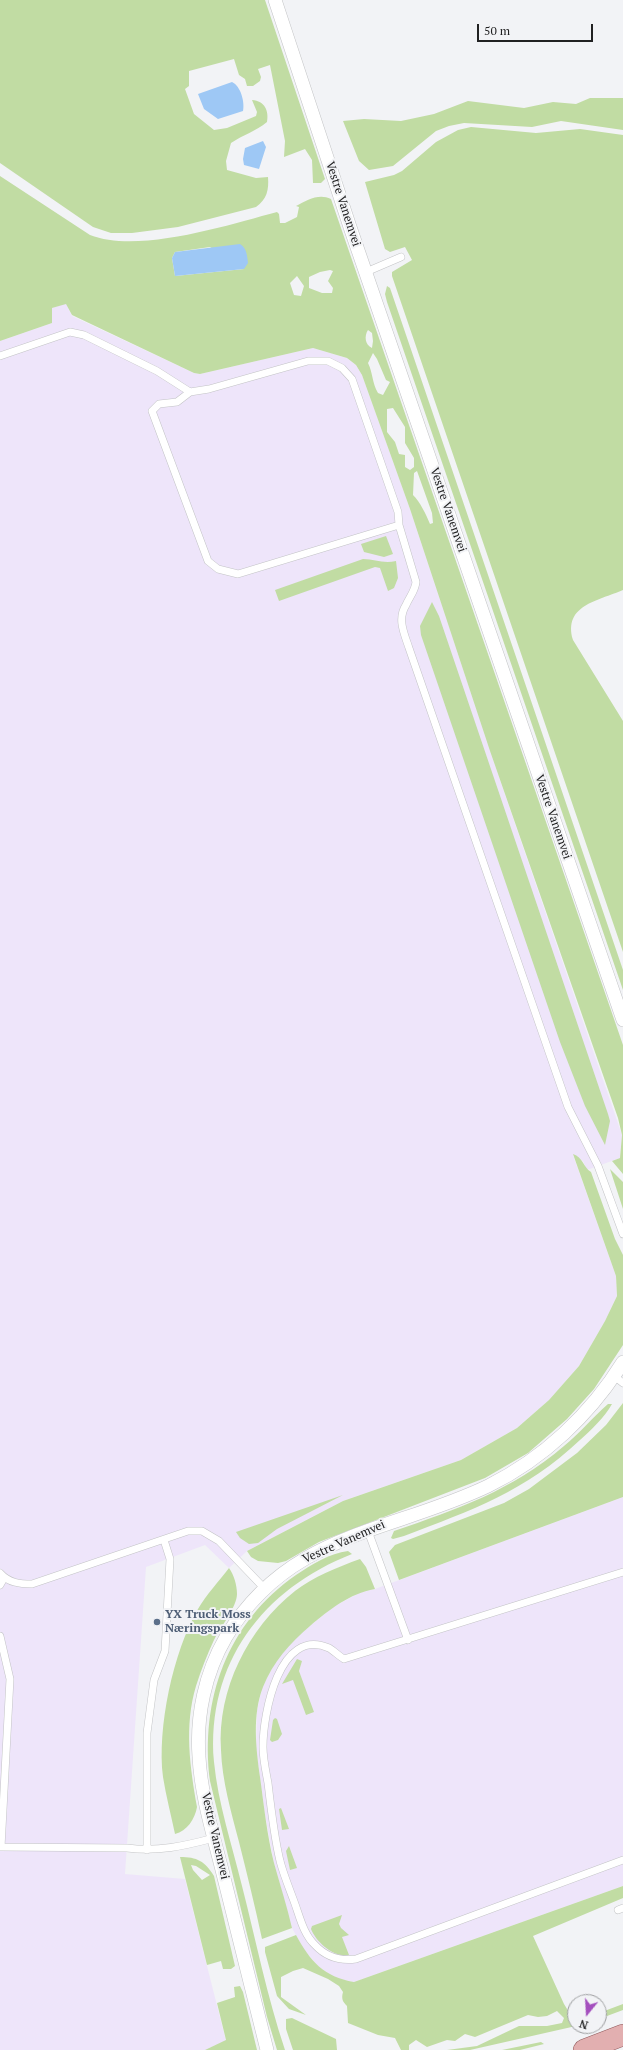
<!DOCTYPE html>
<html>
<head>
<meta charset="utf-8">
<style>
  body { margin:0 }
  #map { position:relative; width:623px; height:2050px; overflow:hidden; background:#f2f3f6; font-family:"PT Serif",serif }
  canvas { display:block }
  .north { position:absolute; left:567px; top:1994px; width:40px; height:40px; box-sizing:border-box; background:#f2f3f6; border:1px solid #9e9fa1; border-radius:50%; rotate:198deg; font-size:11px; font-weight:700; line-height:16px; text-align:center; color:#212122 }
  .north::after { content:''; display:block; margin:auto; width:14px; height:18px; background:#a450be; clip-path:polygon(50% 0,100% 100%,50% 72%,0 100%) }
  .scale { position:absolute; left:477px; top:24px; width:116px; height:18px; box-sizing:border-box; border:2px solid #212122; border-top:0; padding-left:5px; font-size:12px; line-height:14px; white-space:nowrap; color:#212122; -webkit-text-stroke:3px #f2f3f6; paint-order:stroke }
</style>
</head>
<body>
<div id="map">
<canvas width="623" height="2050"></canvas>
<div class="north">N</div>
<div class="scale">50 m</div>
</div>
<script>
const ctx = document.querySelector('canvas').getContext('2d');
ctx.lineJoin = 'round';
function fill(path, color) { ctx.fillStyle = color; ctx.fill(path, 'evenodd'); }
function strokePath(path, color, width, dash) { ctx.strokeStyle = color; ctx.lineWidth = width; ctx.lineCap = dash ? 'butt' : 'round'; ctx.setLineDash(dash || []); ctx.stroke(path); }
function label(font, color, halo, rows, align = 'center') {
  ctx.font = font + ' "PT Serif",serif'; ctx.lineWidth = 4; ctx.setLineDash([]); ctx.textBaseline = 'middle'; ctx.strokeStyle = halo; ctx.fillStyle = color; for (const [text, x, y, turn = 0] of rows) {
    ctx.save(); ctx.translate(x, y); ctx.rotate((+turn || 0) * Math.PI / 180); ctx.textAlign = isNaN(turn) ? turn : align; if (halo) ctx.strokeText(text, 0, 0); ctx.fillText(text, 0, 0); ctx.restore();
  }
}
const industrial = new Path2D(`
  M66,303L72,316L194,373L200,374L313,348L347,358L356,365L362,375L410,509L490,751L622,1135L620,1158L587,1170L583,1161L573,1155L616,1276L617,1296L605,1321L579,1366L549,1400L517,1428L461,1460L343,1501L247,1551L229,1568L205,1545L146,1567L125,1874L185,1879L226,2041L205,2050H0V341L52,323V308Z
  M623,1497V1886L354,1982L337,1979L319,1967L304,1950L292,1928L274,1863L265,1815L256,1749L257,1710L262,1688L273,1666L290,1643L301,1633L333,1607L361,1592L375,1589Z`);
const green = new Path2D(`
  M0,0H265L325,179L321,183H313L312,160L305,149L284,157L285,141L270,65L258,69L261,77L260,81L253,86H247L245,79L239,75L234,59L189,71V86L185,89L194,114L214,130L227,128L256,116L257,112L252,100C265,101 269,111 267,122C256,131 243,135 231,143L226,161L227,170L256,178L268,177C269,190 267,199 256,207L178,227L132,233H111L93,227L0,163Z
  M590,98H623V130L561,121L532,127L464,123L449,126L436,131L393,166L369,170L359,161L343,121L364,119L401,121L434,114L468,101L524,108L553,102L576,104Z
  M471,127L536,133L580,129L623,135V590C598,601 563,605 573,640L623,721V952L392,276V272L412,260L405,247L390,252L385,249L365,182L394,175L402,171L436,142L458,130Z
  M0,176L90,235C138,254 228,225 277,212L279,214L280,223H285L297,217L299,207L296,206C307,200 319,193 331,199L623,1045V1174L612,1161L620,1158L622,1135L618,1118L490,751L410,509L362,375L356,365L347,358L313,348L200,374L194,373L72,315L66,304L52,308V323L0,341ZM210,247L244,269L175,276L172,258L175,252ZM330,270L333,271L328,281L333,288L332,293H322L309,288V277L320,272ZM297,276L304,286L301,296L294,295L290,283ZM368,330L372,333L373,341L372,348C365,345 364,336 368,330ZM373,353L377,359L386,380L390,382L383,395L378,393C372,383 373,373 368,363ZM393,408L405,427V443L414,458V467L410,470L405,467V455L399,454L395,442L387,432V409ZM417,471L432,513L433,523L430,524C426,514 420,502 413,495L414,473Z
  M387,286L390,288L623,970V990L387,302L385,294Z
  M386,536L393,554L384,557L364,552L361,544Z
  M363,559C375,559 383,564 396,561L398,578L394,588L388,591L380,568L375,567L279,601L275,590Z
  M432,602L439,616L608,1114L610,1121L605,1145L585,1106L560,1042L421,635L420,626Z
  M573,1154C583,1157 583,1167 591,1172L615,1239L623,1255V1345L594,1389L567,1419L528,1453L485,1478L319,1542L286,1561L278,1563L258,1561L251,1557L247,1551L343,1501L461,1460L517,1428L549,1400L579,1366L605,1321L617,1296L616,1276Z
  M610,1169L623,1182V1209Z
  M623,1403V1497L399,1580L389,1552L395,1545L504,1503L529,1489L577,1453L606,1425Z
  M608,1404H612C604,1418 591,1430 580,1440C525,1492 472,1510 404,1536L393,1539L391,1538L394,1531C458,1509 511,1491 564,1446C580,1433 593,1417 608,1404Z
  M343,1495L277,1529L258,1543L249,1544L240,1538L236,1532Z
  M348,1551L352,1554C263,1589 206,1663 214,1762C218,1803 232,1845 242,1886C256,1941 267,1996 285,2050H277L267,2017L210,1781C200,1699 227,1623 296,1575C311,1565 330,1553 348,1551Z
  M360,1559L366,1567L375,1589C349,1594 330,1609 310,1626C290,1643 273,1662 263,1687C252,1715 256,1748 260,1777C264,1806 267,1835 274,1863C280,1885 287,1906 292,1928L262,1939C255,1906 247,1874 239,1842C231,1811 222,1781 221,1750C217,1690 248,1628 295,1591C313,1577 338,1567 360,1559Z
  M229,1568C234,1575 237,1585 237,1594C237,1607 220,1628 214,1640C207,1655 201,1670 196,1686C184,1726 190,1767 197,1807C195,1819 187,1831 175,1834C171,1815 166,1796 163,1777C157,1728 173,1652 198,1609C206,1595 219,1581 229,1568Z
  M297,1659L302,1661L299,1671L314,1712L306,1715L293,1680L282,1684Z
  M275,1718L277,1719L282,1734L278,1740L272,1742L270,1740L273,1720Z
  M281,1808L289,1829L282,1830L279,1809Z
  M289,1846L297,1868L290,1870L286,1851Z
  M180,1857C197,1857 205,1861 214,1876L235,1966L231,1969H223L221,1961L207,1965ZM191,1865L196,1866L210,1875L202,1880L193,1870Z
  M623,1886V1898L533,1936L564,2004L572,2017H575L576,2026L470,2050H447L477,2046L519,2026H547L562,2023L564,2018L557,2011L547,2016L538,2017L528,2015L475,2037L465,2034L455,2041L447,2040L427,2047L416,2040L409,2045V2050H401L395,2038L378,2035L348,2023L347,2006C343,2002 341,1999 343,1992L339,1986L328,1979L303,1968L293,1971L281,1977V1997L306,2015L289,2009L277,1996L265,1952V1947L296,1935C310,1961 324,1977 354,1982Z
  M342,1915L339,1924L341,1928L349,1935L342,1937L349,1955C334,1958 316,1942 311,1929L312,1926Z
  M240,1986L243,1992L257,2050H205L226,2040L217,2003L235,1997L234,1987Z
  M623,2004V2010L599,2019V2013Z
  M292,2018L336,2039L337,2050H293L286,2029V2019Z
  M541,2042L544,2044L520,2050H502Z`);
const water = new Path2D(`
  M232,82C241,86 245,103 243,111L218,119L204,109L198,94Z
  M263,141L266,147L259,169L244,165L243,159L245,148Z
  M240,244C247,248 247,256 248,263L244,269L175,276L172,258L175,252Z`);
const lane = new Path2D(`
  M366,272L401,257
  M0,356L70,332L84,335L157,371L190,392L209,389L308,361H328L342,368L352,379L398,512L399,525L416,582C415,591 410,596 406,605C397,619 404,633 409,648L568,1107L598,1166L623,1234
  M190,392L177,402L159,404L152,411L208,561L218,569L238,574L399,525
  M614,1376L623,1383
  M368,1531L408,1640
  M623,1572L344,1659C339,1656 334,1651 329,1648C279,1626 263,1714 263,1747C263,1759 266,1772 268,1783C271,1809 274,1836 280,1861C284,1876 290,1890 295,1904C300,1918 304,1935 315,1945C326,1957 340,1961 356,1959L623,1860
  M0,1573C9,1583 20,1584 32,1584L188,1531H202L219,1541L265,1589
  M0,1585L4,1578
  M0,1636L10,1679L1,1847L127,1848C158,1852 184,1846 214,1838
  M147,1850V1733L154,1680L165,1651L170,1559L164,1540
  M618,1910L623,1908`);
const street = new Path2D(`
  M275,0L350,227L623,1020
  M267,2050C252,1990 237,1930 222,1870C213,1834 201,1795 199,1757C196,1716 205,1673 226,1637C289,1532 390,1533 488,1486C543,1459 591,1414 623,1362`);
const primary = new Path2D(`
  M584,2050L623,2035`);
const markers = [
  [157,1622,4,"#5c6f8a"]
];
const streetNames = [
  ["Vestre Vanemvei",343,204,72],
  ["Vestre Vanemvei",448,510,71],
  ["Vestre Vanemvei",553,817,71],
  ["Vestre Vanemvei",344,1542,-24],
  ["Vestre Vanemvei",215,1836,77]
];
const serviceNames = [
  ["YX Truck Moss",165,1615],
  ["Næringspark",165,1629]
];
fill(industrial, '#eee5fa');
fill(green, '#c1dca3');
fill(water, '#9ec8f5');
strokePath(lane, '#c3c4c6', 8);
strokePath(street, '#c3c4c6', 14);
strokePath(primary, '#915a5c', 22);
strokePath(lane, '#fff', 7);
strokePath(street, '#fff', 13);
strokePath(primary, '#e2afb0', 21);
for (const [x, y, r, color] of markers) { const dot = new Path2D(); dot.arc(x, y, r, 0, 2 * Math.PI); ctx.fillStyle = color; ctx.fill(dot); strokePath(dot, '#f2f3f6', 1.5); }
label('12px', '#212122', '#f2f3f6', streetNames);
label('bold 12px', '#4e5e75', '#f2f3f6', serviceNames, 'left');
</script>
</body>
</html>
